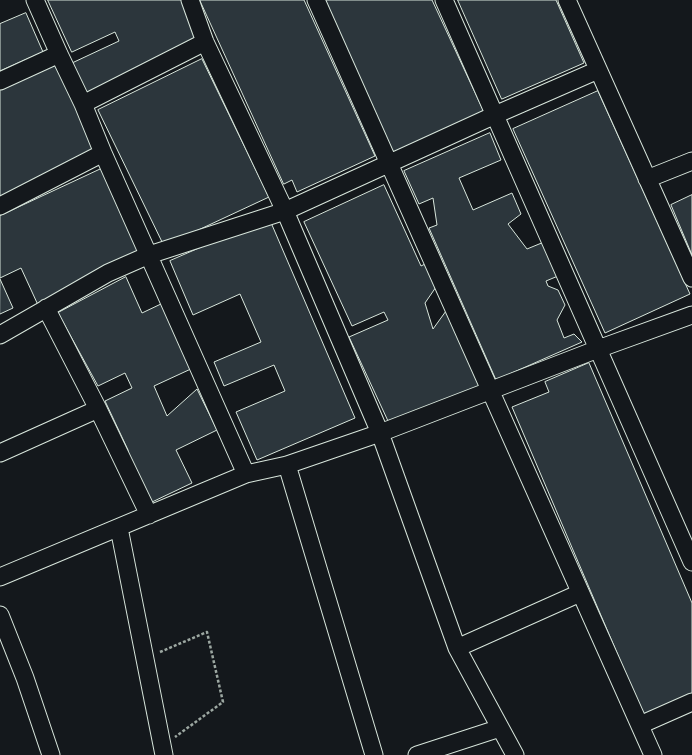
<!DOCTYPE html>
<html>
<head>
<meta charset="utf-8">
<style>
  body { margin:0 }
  canvas { display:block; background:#14181c }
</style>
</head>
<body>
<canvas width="692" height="755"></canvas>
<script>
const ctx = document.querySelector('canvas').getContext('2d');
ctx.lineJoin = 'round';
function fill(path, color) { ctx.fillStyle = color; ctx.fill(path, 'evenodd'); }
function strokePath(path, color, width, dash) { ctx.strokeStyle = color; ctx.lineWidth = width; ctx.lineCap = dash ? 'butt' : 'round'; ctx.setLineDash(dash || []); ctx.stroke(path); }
const building = new Path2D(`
  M48,0H182L201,42L86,95L72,63L119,41L115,32L72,52Z
  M200,0H304L375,156L297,192L292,180L284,184Z
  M323,0H432L484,112L394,153Z
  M458,0H556L584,63L502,99Z
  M26,13L43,52L0,71V24Z
  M202,59L269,197L164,246L98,110Z
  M54,64L100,151L0,200V88Z
  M598,91L690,294L605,333L513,129Z
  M490,133L501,160L459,178L473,210L512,193L521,214L508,224L527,249L544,242L558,276L546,281L548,286L558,290L565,305L557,320L564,338L574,334L582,342L496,380L429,228L437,225L433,198L419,204L404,171Z
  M101,169L142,255L38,305L21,268L0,278V216Z
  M384,185L421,266L425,264L436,287L425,303L433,329L446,311L481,387L388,421L349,337L388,320L384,312L352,326L304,222Z
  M692,195V255L671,205Z
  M269,218L355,418L257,460L236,412L285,391L274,365L224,386L214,362L261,342L240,294L193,315L170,261Z
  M126,277L142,313L163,303L193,368L154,386L167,416L197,389L217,430L176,450L192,483L150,503L128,457V450L105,401L132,388L125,373L98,386L58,313Z
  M0,279L13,308L0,314Z
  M589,363L692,603V701L646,721L512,407L549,392L545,382Z`);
const path = new Path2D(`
  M160,652L207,632L223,702L175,737`);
const minor = new Path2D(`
  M35,0L59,54L83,104L103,153L246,474
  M190,0L205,42L285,211L380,433L457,648L515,755
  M316,0L653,755
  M444,0L692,562
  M567,0L692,278
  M0,81L59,54
  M83,104L205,42
  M647,179L692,161
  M0,206L103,153
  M46,308L98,409L149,515
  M0,335L108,273L149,255L285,211L495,115L598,70
  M0,453L98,409
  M287,465L374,755
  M119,528L164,755
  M0,577L246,474L287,465L380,433L598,349L692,315
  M0,615L25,678L51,755
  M457,648L580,593
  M640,725L692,702
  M417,755L500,728`);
fill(building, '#2c363c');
strokePath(building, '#d8e6dc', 1);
strokePath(minor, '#d8e6dc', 19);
strokePath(path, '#9da8a2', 2.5, [3, 2]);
strokePath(minor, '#14181c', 17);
</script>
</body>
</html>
